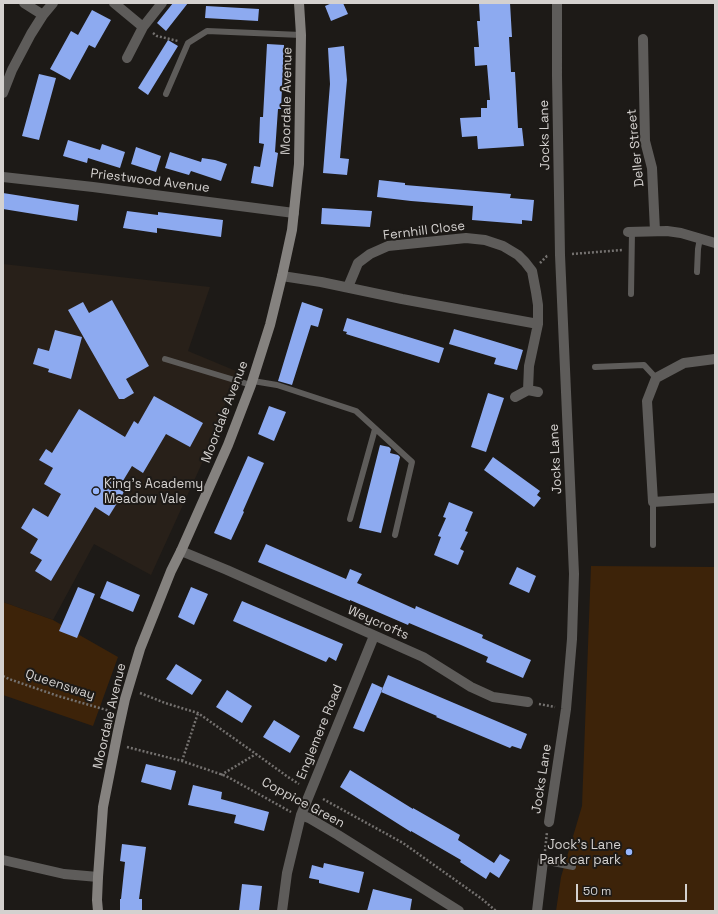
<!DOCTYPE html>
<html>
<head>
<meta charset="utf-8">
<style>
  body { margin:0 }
  #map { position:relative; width:718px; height:914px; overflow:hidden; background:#1d1a17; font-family:"Space Grotesk",sans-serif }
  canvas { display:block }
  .frame { position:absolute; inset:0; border:4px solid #d4d1cf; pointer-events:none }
  .scale { position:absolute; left:576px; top:884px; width:111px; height:18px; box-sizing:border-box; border:2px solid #d4d1cf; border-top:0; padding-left:5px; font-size:12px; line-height:14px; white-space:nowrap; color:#d4d1cf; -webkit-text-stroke:3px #1d1a17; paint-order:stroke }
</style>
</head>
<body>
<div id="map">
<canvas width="718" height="914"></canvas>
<div class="frame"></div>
<div class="scale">50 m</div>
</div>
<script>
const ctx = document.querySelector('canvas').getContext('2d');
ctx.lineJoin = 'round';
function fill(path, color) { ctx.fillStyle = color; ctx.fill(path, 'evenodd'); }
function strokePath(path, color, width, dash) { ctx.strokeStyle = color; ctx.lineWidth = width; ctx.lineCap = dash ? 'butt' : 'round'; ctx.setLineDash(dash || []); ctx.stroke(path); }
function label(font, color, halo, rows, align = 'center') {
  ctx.font = font + ' "Space Grotesk",sans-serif'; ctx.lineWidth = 4; ctx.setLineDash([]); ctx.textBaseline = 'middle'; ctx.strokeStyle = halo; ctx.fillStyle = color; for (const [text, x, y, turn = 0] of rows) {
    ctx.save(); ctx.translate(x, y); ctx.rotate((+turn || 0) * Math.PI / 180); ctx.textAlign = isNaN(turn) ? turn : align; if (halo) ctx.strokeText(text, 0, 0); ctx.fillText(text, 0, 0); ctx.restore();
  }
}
const built = new Path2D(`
  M3,264L210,287L188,351L236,371L214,437L151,575L94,544L53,620L3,602Z`);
const green = new Path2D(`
  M591,566L715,567V911H556L561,877L582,806Z
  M3,602L53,620L118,657L93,726L3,695Z`);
const building = new Path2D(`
  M173,3H188L166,31L157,23Z
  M332,3H343L348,14L331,21L325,6Z
  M479,3H510L512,37H509L511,72H515L518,128H522L524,146L478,149L477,136L462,137L460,118L481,117V108H487V100H490L487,65L475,66L474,47H479L477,21H480Z
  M206,6L259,9L258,21L205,18Z
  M92,10L111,20L95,48L89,45L70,80L50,69L71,31L78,35Z
  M168,40L178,46L148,95L138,88Z
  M267,44L284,45L281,109H278L275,152L278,153L273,187L251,183L254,166L260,167L264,144L259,143L260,117H263Z
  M344,46L347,80L340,158L349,159L347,175L323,173L330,84L328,48Z
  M39,74L56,78L39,140L22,136Z
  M68,140L100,150L102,144L125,152L120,168L88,158L87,163L63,156Z
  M136,147L161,156L156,172L131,164Z
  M170,152L201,162L202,158L215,160L227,164L221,181L191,171L189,175L165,168Z
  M379,180L405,183V185L511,194L510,198L534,200L532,221L522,220V224L472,220L473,206L411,201L377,197Z
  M3,193L79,205L77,221L3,209Z
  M322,208L372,211L370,227L321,224Z
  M127,211L158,215V212L223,220L221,237L157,228V233L123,228Z
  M112,300L149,366L126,379L134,393L124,399H119L68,310L83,302L89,313Z
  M302,302L323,309L318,327L311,325L292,385L278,381Z
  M347,318L444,348L439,363L346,334L347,332L343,331Z
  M454,329L523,350L517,370L494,364L496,358L449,344Z
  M55,330L82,337L71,379L48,372L49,369L33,364L38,348L49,351Z
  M488,393L504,398L486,452L471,447Z
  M154,396L203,423L190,447L166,434L143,473L132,466L118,489L124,492L109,516L95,507L51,581L35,571L42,560L30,553L38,539L21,528L33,508L48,517L61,494L44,484L53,468L39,460L46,449L52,453L79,409L125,437L134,421L138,424Z
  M269,406L286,412L274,441L258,434Z
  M380,445L389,447L391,449L390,453L398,455L400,457L381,533L359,528Z
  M248,456L264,463L243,511L244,512L231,540L214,533Z
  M493,457L540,491L537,495L541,498L534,507L484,470Z
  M449,502L473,512L465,531L468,532L460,549L464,551L458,565L434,555L441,537L438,536L446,518L443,517Z
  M266,544L346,579L350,569L362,574L357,583L415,609L416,606L483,635L482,638L531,660L523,678L486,662L488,657L461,645L409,623L408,625L350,600V601L258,562Z
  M517,567L536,576L529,593L509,584Z
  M107,581L140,595L133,612L100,598Z
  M78,587L95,594L77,638L59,631Z
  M191,587L208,594L194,625L178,617Z
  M242,601L343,644L336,661L329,657L326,662L233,621Z
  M176,664L202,680L192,695L166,679Z
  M388,675L527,734L521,749L512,746L510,748L436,717L437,716L381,692Z
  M372,683L383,688L364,732L353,728Z
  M227,690L252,706L242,723L216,707Z
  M274,720L300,736L290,753L263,737Z
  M146,764L176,771L171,790L141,782Z
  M350,770L413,809V808L460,835L458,840L494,863L500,854L510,860L499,878L490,872L486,879L460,862L461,860L411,831V832L340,787Z
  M193,785L222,792L221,799L269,812L264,831L234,823L236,815L188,805Z
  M122,844L146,847L139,899H142V911H120V899H121L125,862L120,861Z
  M324,863L364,872L359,893L319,883V880L309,878L312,865L323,868Z
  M242,884L262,886L259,911H239Z
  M373,889L412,899L410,911H367Z`);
const path = new Path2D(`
  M153,33L157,36L178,41
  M572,254L622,250
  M540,263L547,256H549
  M3,676L9,679L58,696L110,711
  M140,693L165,703L198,713L256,754L288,777L299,784
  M539,704L555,707
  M127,747L182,761L226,776L291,812
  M182,761L198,713
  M221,775L256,754
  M323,799L403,843L482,899L496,911
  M545,851L547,832`);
const lane = new Path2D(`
  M166,94L188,43L207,31L301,35
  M697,272L698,249L700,238
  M631,294L632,232
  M165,359L251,385
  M595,367L644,365L656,378
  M253,381L277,385L356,411L412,462L395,535
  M653,502V545
  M350,519L375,429
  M543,861L573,867`);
const street = new Path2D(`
  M24,3L43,15
  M114,3L143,27
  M643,39L645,141L652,168L655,231
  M127,58L143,27L162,3
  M3,93L12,70L31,34L43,15L53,3
  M3,177L93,187L294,213
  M628,232L667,231L681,233L715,243
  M282,276L321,282L402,299L538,324
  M348,287L358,263L370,254L388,246L466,238L485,240L503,246L518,255L525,262L532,271L536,292L538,305V324L529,366L528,390
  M715,359L684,363L656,378L647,401L653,502L715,498
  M515,397L528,390L538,392
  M181,551L227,570L423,657L471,687L493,697L528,702
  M301,815L309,818L338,835L459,911
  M549,822L566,709L572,639L574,574L560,255L557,76V3
  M3,860L64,874L98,877
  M282,911L287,873L301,815L374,636
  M537,911L543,861`);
const secondary = new Path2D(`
  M98,911L97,900L98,877L103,807L118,731L125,699L140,649L171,571L181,551L228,445L251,385L270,325L282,276L292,230L299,164L301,35L299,3`);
const markers = [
  [96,491,4,"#97b6fd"],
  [629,852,4,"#97b6fd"]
];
const streetNames = [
  ["Moordale Avenue",287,101,-89],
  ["Jocks Lane",545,135,-91],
  ["Deller Street",636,148,-96],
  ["Priestwood Avenue",150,181,7],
  ["Fernhill Close",424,231,-7],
  ["Moordale Avenue",225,412,-69],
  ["Jocks Lane",556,459,-93],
  ["Weycrofts",378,623,24],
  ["Queensway",60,685,18],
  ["Moordale Avenue",110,716,-77],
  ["Englemere Road",320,732,-68],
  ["Jocks Lane",542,779,-81],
  ["Coppice Green",303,803,28]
];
const poiNames = [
  ["King's Academy",104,484],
  ["Meadow Vale",104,499],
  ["Jock's Lane",621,845,"right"],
  ["Park car park",621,860,"right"]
];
fill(built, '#282019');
fill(green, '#3d2309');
fill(building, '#8daaf0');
strokePath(path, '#74716f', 2.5, [2, 2]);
strokePath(lane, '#5e5c5a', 6);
strokePath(street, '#5e5c5a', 10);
strokePath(secondary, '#85827f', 10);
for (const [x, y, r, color] of markers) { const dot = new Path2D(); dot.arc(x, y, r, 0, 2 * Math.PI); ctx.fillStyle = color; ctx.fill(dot); strokePath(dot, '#1d1a17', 1.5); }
label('13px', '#d4d1cf', '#1d1a17', streetNames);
label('13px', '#d4d1cf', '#1d1a17', poiNames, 'left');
</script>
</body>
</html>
